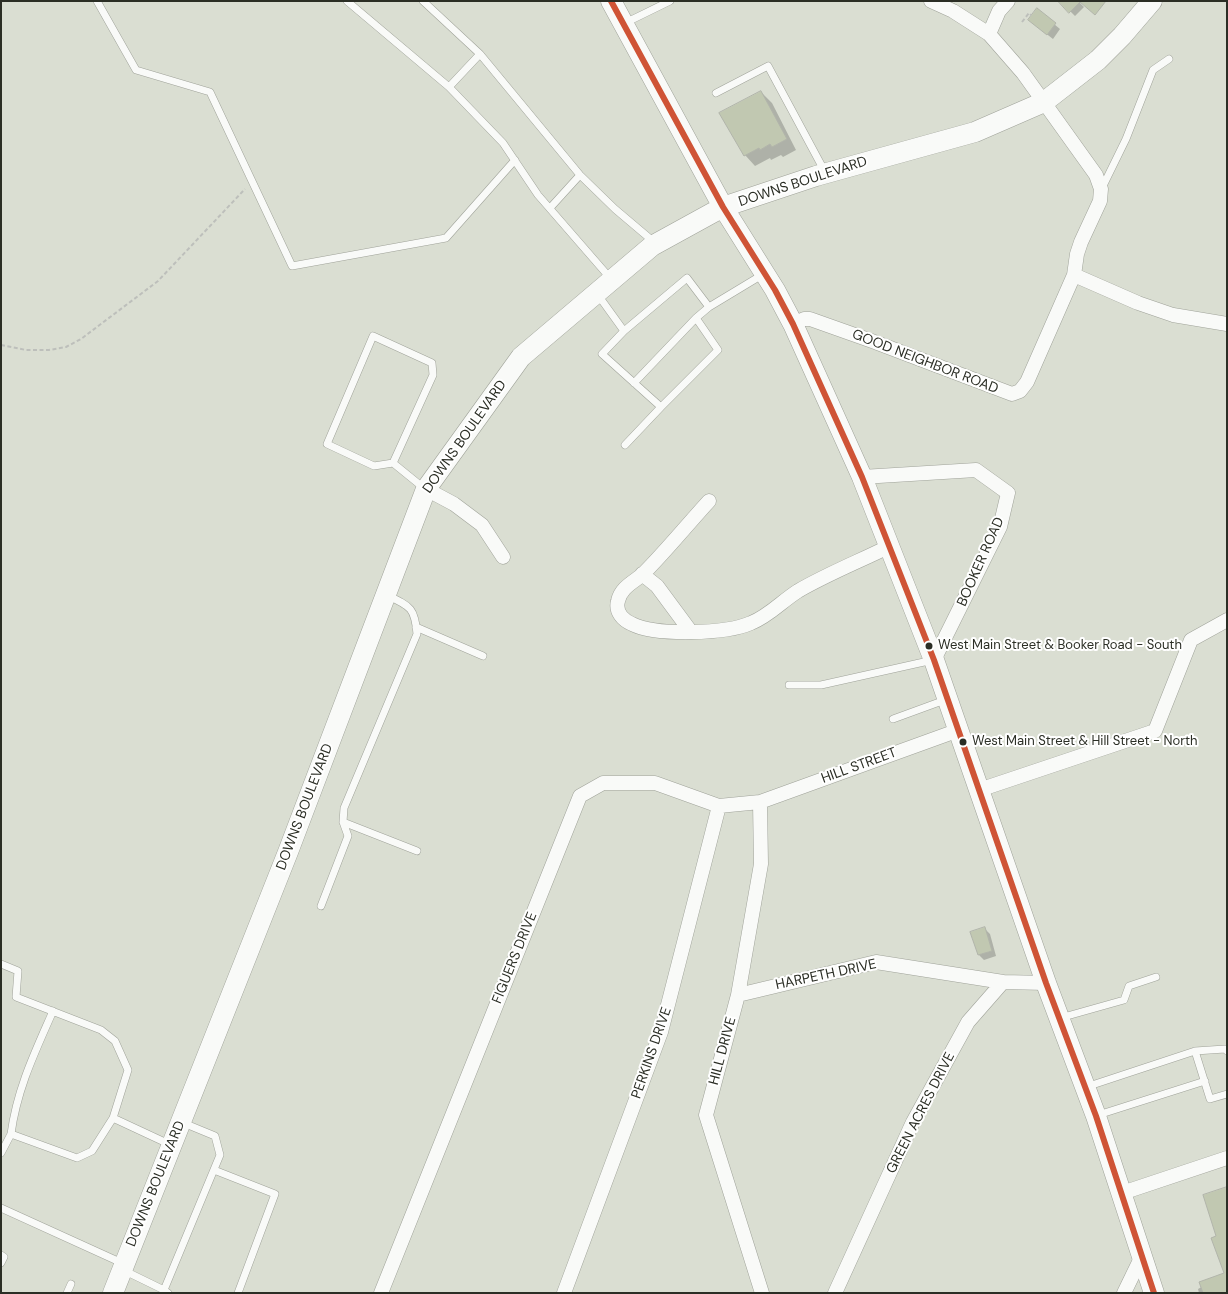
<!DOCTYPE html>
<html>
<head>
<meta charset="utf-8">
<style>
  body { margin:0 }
  #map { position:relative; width:1228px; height:1294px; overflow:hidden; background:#daded2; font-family:"DM Sans",sans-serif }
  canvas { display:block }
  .frame { position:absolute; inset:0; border:2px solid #2b2e25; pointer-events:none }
</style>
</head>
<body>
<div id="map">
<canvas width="1228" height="1294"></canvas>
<div class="frame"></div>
</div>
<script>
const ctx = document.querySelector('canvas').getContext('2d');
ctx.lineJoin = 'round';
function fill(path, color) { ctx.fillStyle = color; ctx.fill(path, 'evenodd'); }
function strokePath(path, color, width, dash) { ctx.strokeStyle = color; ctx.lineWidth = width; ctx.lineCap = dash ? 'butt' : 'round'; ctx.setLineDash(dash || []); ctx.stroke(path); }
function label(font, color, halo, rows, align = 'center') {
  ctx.font = font + ' "DM Sans",sans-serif'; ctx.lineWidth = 4; ctx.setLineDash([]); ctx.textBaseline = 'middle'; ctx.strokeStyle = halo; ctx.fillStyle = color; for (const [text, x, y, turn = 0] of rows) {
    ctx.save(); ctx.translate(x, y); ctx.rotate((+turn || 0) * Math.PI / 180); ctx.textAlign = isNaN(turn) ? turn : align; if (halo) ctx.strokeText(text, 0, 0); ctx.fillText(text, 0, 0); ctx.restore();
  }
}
const shadow = new Path2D(`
  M1060,1H1078L1084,7L1075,16Z
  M1037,10L1060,29L1053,39L1035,25Z
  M761,92L772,103L796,150L783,157L781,155L771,160L770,158L755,166L745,155Z
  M985,929L990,934L996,956L984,960L979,955Z
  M1227,1188V1293H1199L1198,1289L1225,1274L1218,1237Z`);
const building = new Path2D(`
  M1058,1H1106L1095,15L1080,2L1069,13Z
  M1037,8L1056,23L1047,35L1028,20Z
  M761,91L787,139L772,147L770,144L760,150L759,148L744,156L719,113Z
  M985,927L992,951L978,955L970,932Z
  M1227,1187V1293H1203L1199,1282L1224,1273L1211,1238L1216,1236L1203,1195Z`);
const path = new Path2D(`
  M1022,22L1029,13L1031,15
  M1,345L26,350H49L66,347L81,339L158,281L245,189`);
const lane = new Path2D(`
  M97,1L136,70L210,92L292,266L446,238L515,160
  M347,1L449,87
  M423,1L480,54
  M625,23L670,1
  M716,93L768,66L825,172
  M1102,188L1126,139L1153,70L1169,59
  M550,208L580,175
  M611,279L538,195L503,143L449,87L480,54L580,175L615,209L654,242
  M598,295L624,331L602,354L661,407L718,350L696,318L709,307L687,278L624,331
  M709,307L762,275
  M634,383L696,318
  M625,445L661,407
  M393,463L374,466L327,444L373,336L432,363L433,375L393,463L425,489
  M416,627L483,656
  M789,685H821L933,660
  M893,719L945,700
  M343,822L417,851
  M321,906L348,836L343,822L344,808L417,634C415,609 411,606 388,596
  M1,964L18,971L16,997L101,1030L115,1041L128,1070L113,1118
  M1060,1018L1124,1000L1129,986L1156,977
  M1195,1051L1225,1049L1227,1051
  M1086,1087L1195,1051L1210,1099L1227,1094
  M1098,1115L1205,1081
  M11,1134C17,1089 35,1052 53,1011
  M1,1153L11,1134L77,1158L92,1151L113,1118L171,1145
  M214,1170L275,1194L238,1293
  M1,1208L122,1263
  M1,1255L4,1257L1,1263
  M125,1271L164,1290L163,1293
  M67,1293L71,1284
  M168,1293L164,1290L220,1155L215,1136L181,1122`);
const street = new Path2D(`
  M989,34L999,11L1008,1
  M1074,275L1138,303L1173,315L1227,324
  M793,324L804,319H810L872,341L1012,394L1020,391L1027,382L1074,275L1077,254L1081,242L1100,201L1101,189L1096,175L1023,73L989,34L953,11L931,1
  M862,477L976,470L1008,493L1000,527L934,660
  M426,489L454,504L482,525L503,557
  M709,501C687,525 666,551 643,574C634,582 621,587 618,601C615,612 623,620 632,624C656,636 726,634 751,623C769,616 782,601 798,591C827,574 860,561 890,546
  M642,574L657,586L691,632
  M979,790L1155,731L1191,640L1227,620
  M760,802L761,864L738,995L706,1115L762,1293
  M738,995L876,962L1003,982
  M1122,1193L1227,1158
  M381,1293L580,796L603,783H655L719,806L760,802L959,730
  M564,1293L661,1032L719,806
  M835,1293L913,1122L968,1022L1003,982L1046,983
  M1124,1293L1142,1256`);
const secondary = new Path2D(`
  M611,1L723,207L775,290L793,324L862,477L934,660L1046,983L1096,1116L1154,1293
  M113,1293L288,852L426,489L521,357L652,246L723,207L816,176L975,132L1044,102L1098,60L1122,36L1152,1`);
const bus1 = new Path2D(`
  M611,1L723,207L775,290L793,324L862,477L934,660L1046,983L1096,1116L1154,1293`);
const markers = [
  [929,646,4.5,"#2b2e25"],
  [963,742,4.5,"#2b2e25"]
];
const busNames = [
  ["West Main Street & Booker Road - South",938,646],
  ["West Main Street & Hill Street - North",972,742]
];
const streetNames = [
  ["DOWNS BOULEVARD",803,182,-18],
  ["GOOD NEIGHBOR ROAD",925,362,21],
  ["DOWNS BOULEVARD",465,437,-55],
  ["BOOKER ROAD",981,562,-66],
  ["HILL STREET",859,766,-20],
  ["DOWNS BOULEVARD",305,807,-69],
  ["FIGUERS DRIVE",515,958,-68],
  ["HARPETH DRIVE",826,975,-12],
  ["HILL DRIVE",723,1051,-75],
  ["PERKINS DRIVE",652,1053,-71],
  ["GREEN ACRES DRIVE",921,1113,-63],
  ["DOWNS BOULEVARD",156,1184,-68]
];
fill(shadow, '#0003');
fill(building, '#c1c8b1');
strokePath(building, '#b1b4aa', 1);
strokePath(lane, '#9fa299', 8);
strokePath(street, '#9fa299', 15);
strokePath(secondary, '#9fa299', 21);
strokePath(path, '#bdbfbb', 2, [4, 2.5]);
strokePath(lane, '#f9faf8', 7);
strokePath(street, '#f9faf8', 14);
strokePath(secondary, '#f9faf8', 20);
strokePath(bus1, '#cf5436', 6);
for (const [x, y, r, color] of markers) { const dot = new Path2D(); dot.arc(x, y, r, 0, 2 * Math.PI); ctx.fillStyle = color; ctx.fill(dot); strokePath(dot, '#fff', 2); }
label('13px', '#2b2e25', '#fff', busNames, 'left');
label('14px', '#2b2e25', '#fff', streetNames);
</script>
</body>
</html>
